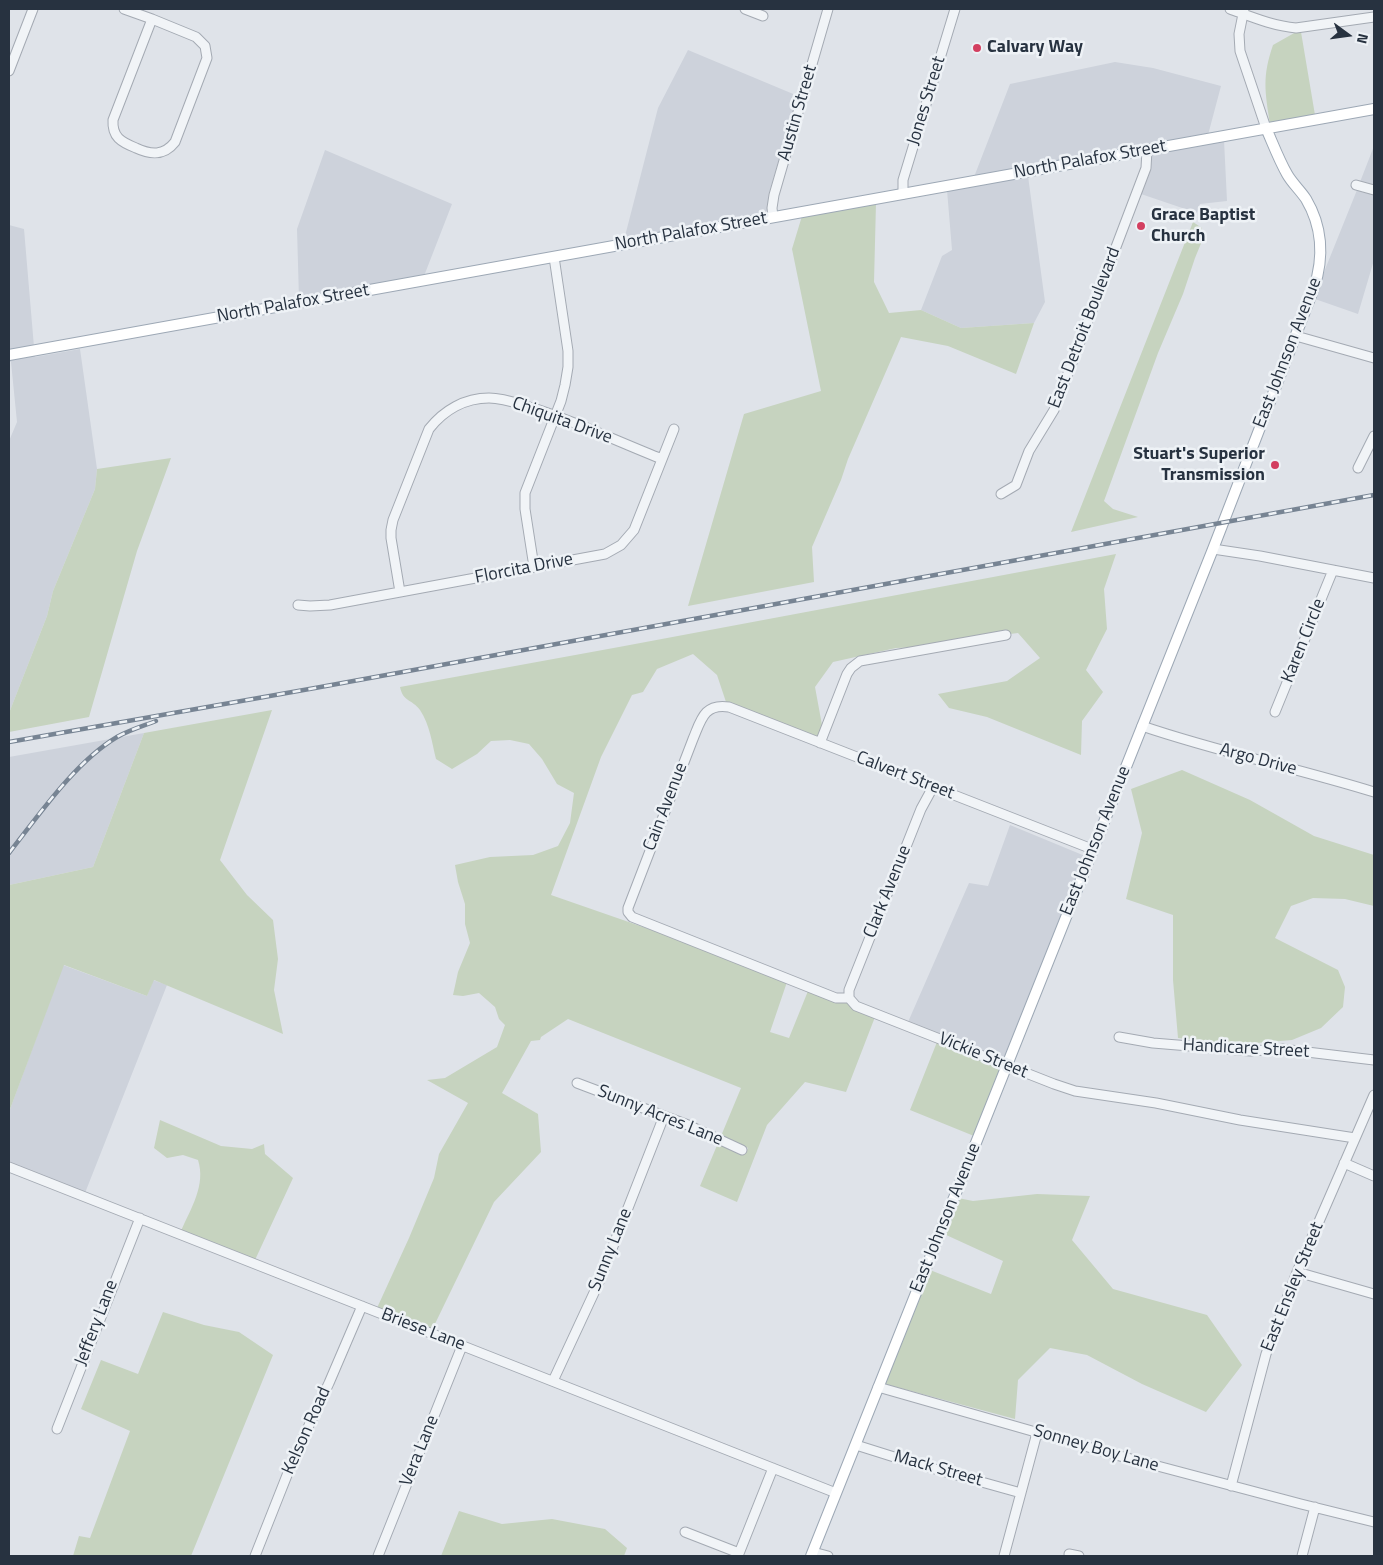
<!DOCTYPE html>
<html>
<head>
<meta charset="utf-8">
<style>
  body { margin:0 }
  #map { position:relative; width:1383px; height:1565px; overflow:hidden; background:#dfe3e9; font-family:"Titillium Web",sans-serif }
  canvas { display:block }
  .frame { position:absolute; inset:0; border:10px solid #273240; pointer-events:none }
  .north { position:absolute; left:1323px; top:10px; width:50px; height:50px; -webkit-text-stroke:4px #eef2f6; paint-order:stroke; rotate:104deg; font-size:14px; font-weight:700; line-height:20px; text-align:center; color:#273240 }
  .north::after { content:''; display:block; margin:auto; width:18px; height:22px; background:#273240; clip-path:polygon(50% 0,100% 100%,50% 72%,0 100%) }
</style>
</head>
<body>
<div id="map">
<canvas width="1383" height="1565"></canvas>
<div class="frame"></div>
<div class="north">N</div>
</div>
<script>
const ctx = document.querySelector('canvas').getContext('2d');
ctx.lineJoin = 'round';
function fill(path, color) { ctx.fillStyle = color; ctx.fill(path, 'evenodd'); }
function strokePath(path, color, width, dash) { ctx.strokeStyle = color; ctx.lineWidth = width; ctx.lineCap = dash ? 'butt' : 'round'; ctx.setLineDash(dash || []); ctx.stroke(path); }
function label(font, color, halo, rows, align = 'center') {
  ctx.font = font + ' "Titillium Web",sans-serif'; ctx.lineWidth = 5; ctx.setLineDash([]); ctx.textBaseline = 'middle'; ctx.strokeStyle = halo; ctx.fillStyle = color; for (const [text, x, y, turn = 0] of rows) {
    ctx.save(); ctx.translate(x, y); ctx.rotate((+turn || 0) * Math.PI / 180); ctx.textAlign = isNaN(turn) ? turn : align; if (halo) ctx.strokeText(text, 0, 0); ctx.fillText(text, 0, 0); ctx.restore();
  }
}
const built = new Path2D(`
  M688,50L798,96L769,193L768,213L624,240L658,108Z
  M1115,62L1153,68L1221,86L1208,135L974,177L1010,84Z
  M1224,140L1227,201L1200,204L1197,213L1141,194L1151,169L1152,154Z
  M1374,146V186L1360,182Z
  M325,150L452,204L424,276L299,299L297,229Z
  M1028,176L1045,302L1034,323L961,328L921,310L942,256L952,250L947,190Z
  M1357,190L1374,194V260L1358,314L1315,299L1324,272Z
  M9,225L24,229L34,347L9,351Z
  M80,349L97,469L95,489L53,591L47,616L9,713V441L17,422L11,362L9,361V359L34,355L35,357Z
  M144,733L93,867L9,885V757Z
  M1010,825L1085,856L1004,1060L908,1022L969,883L988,886Z
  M63,965L147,996L153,980L167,985L85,1193L9,1163V1112Z`);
const green = new Path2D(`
  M1296,32H1301L1315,115L1270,124C1265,91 1262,77 1273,45Z
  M876,203L874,282L889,313L921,310L961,328L1034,323L1016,374L948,346L901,337L848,459L841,480L812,547L814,582L688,606L744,414L821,391L792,249L802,216Z
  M1193,222L1202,228V241L1195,258L1183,294L1158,353L1104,501L1113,509L1138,517L1071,532Z
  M171,458L137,551L89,717L9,732V713L47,616L53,591L95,489L97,469Z
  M1116,554L1104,589L1107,629L1086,670L1103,692L1082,721L1081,755L987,717L949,708L938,694L1007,681L1040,658L1018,633L1010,634L1008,631L920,647L896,648L833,662L815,687L822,725L818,738L726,702L717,675L693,654L657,669L643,692L632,695L601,757L551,895L669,936L787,982L770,1032L789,1038L808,991L835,1001L847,1003L855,1009L875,1017L846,1092L805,1082L767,1125L737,1202L700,1186L718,1143L744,1155L748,1148L721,1136L741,1088L568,1019L541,1037L540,1040L531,1041L502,1093L538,1114L541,1152L494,1202L432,1330L377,1308L409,1238L434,1178L439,1154L468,1103L427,1080L445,1078L497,1047L505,1025L499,1019L495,1007L479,993L463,996L453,995L458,972L470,943L465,924V904L458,882L455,865L490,857L533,855L558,846L570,823L574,793L557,784L542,759L529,744L510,740L491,741L477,754L452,769L436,759C432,743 430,725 420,710C412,699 403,702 400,687L619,647Z
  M272,710L220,860L247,895L273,920L278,959L274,990L283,1034L154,980L147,996L64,965L9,1112V885L93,867L144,733Z
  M1182,770L1250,800L1314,836L1374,855V906L1345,899L1313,898L1291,906L1275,938L1338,970L1345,987L1343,1007L1321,1028L1292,1040L1232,1045L1178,1038L1173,980V915L1126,899L1142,833L1131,789Z
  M937,1042L1001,1067L974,1136L910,1110Z
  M160,1120L221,1146L252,1149L264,1144L265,1154L293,1178L255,1260L181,1231C191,1208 206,1185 198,1160L183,1155L167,1158L154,1148Z
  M1037,1194L1090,1196L1072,1240L1113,1289L1207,1315L1242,1365L1206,1412L1142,1384L1087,1355L1050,1348L1018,1380L1015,1419L885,1384L930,1270L991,1294L1003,1261L944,1234L958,1198L973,1201Z
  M163,1312L204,1325L239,1332L273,1355L191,1556H73L79,1536L90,1538L130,1431L81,1409L101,1360L138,1374Z
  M459,1511L502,1524L552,1519L605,1529L627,1548L624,1556H441Z`);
const minor = new Path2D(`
  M124,9L152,19
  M745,9L763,16
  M1230,9C1252,17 1273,26 1296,28L1374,17
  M1244,9L1239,34L1240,51L1266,128
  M152,19L196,37L205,46L207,58L175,142C164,156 151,155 136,148C121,142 112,137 113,120Z
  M9,71L33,9
  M1356,185L1374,190
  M903,194V180L955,9
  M773,217L772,208L774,195L828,9
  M1296,336L1374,358
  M1358,468L1374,436
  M1001,494L1016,485L1029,451L1054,410L1146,168L1147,150
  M1213,549L1260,556L1374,578
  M534,567L525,509V493L561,401L565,385L568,367V351L554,257
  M400,592L391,538V530L393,520L429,429C444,410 465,398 489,398C504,398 519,404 533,408C577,422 619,442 662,459
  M298,605L310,606L330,605L605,554L621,545L634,530L674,429
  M1275,712L1333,570
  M1142,726C1218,752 1297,768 1374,792
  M820,743L847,674L851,668L860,661L1006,635
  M849,998H836L632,917L628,912V908L693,739C701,720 704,703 729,707L1092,849
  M849,998L856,1006L1054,1084L1075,1091L1156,1103L1240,1120L1355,1138
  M849,998V990L921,809L933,787
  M1119,1037L1153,1043L1250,1051L1282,1049L1374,1060
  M577,1083L688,1125L742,1150
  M1344,1163L1374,1176
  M9,1167L836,1493
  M1297,1272L1374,1294
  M553,1381L599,1282L664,1116
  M878,1387L1116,1455L1301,1504L1374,1522
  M57,1429L140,1218
  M856,1445L910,1462L1021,1493
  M1231,1486L1266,1354L1297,1272L1374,1095
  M685,1532L739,1553
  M813,1552L828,1556
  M1069,1554L1079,1556
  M255,1556L295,1455L329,1383L362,1306
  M378,1556L462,1346
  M738,1556L773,1468
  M1004,1556L1037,1433
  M1302,1556L1315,1507`);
const major = new Path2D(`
  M9,355L1374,109
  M811,1556L1213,549L1314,288C1324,257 1322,226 1306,199C1300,190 1292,183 1287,174C1279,160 1273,144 1266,128`);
const rail = new Path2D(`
  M9,742L315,688L1374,495
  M9,853C39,815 75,762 117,737C129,730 143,726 156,721`);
const markers = [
  [977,48,5,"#d33f60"],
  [1141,226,5,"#d33f60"],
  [1275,465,5,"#d33f60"]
];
const poiNames = [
  ["Calvary Way",987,48],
  ["Grace Baptist",1151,216],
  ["Church",1151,237],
  ["Stuart's Superior",1265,455,"right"],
  ["Transmission",1265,476,"right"]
];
const streetNames = [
  ["Jones Street",927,101,-73],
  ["Austin Street",798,113,-74],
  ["North Palafox Street",1090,160,-10],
  ["North Palafox Street",691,232,-10],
  ["North Palafox Street",293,304,-10],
  ["East Detroit Boulevard",1085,328,-69],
  ["East Johnson Avenue",1288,353,-69],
  ["Chiquita Drive",562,421,20],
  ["Florcita Drive",524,569,-11],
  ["Karen Circle",1304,641,-68],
  ["Argo Drive",1258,760,15],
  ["Calvert Street",905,776,21],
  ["Cain Avenue",666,807,-69],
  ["East Johnson Avenue",1096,841,-68],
  ["Clark Avenue",888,892,-68],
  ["Handicare Street",1246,1049,3],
  ["Vickie Street",983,1056,22],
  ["Sunny Acres Lane",660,1116,22],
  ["East Johnson Avenue",946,1218,-68],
  ["Sunny Lane",611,1250,-68],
  ["East Ensley Street",1293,1287,-68],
  ["Jeffery Lane",97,1323,-69],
  ["Briese Lane",423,1330,21],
  ["Kelson Road",307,1431,-66],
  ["Sonney Boy Lane",1096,1449,16],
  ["Vera Lane",420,1451,-68],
  ["Mack Street",938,1469,16]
];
fill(built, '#cdd2db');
fill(green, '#c6d3bf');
strokePath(minor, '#a4aab3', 11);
strokePath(major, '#9da8b5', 12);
strokePath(minor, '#f1f4f7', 9);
strokePath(major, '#fff', 10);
strokePath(rail, '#778493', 4.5);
strokePath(rail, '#eef2f6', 2.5, [8]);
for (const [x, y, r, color] of markers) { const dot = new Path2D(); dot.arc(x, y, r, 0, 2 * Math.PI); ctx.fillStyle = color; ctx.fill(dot); strokePath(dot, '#eef2f6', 2); }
label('bold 18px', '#273240', '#eef2f6', poiNames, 'left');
label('18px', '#273240', '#eef2f6', streetNames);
</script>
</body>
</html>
